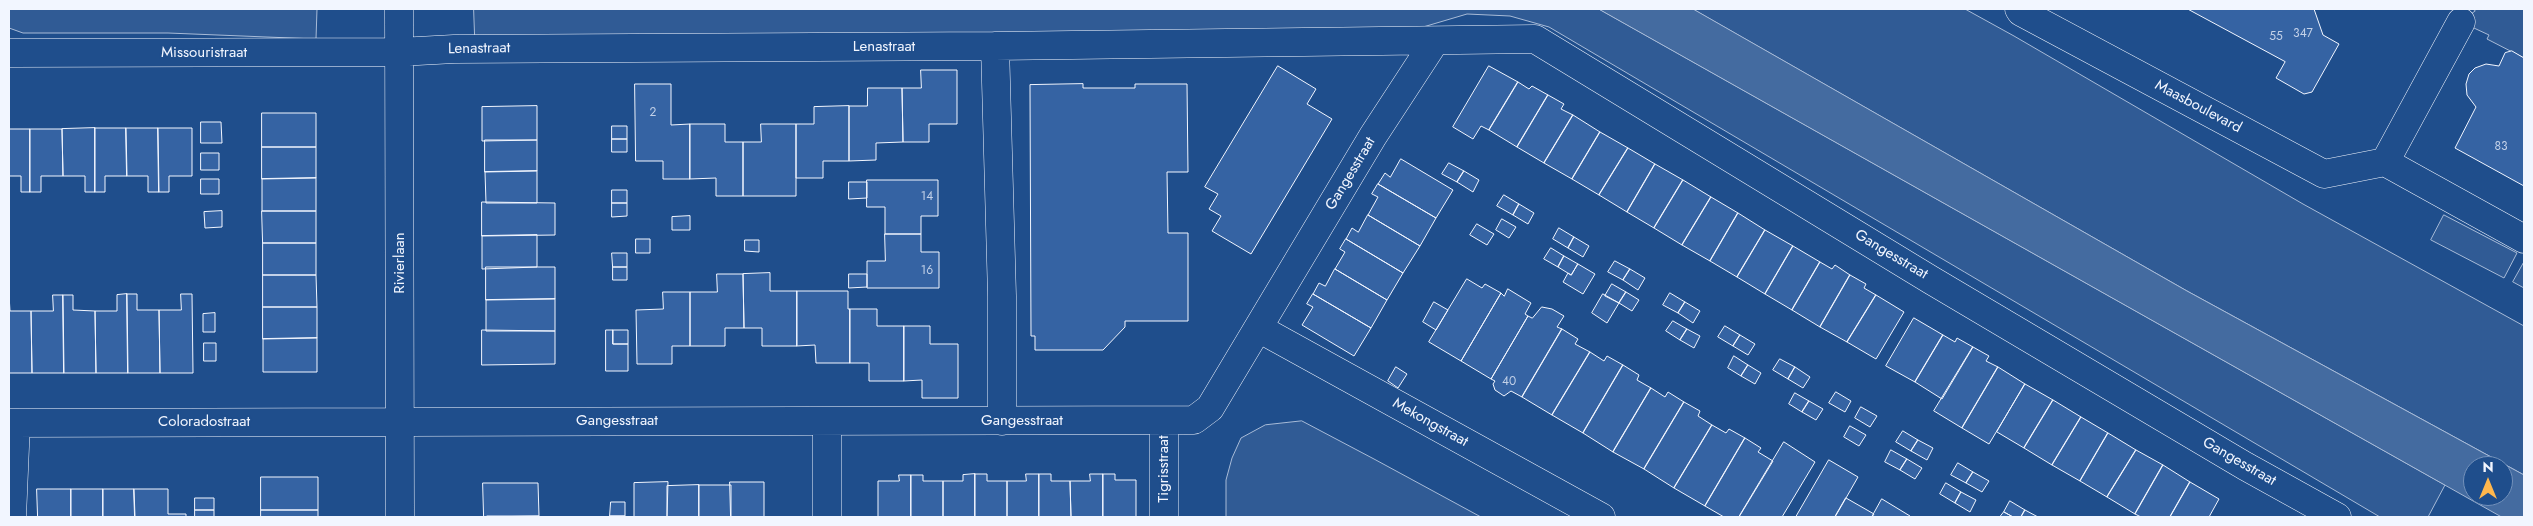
<!DOCTYPE html>
<html>
<head>
<meta charset="utf-8">
<style>
  body { margin:0 }
  #map { position:relative; width:2533px; height:526px; overflow:hidden; background:#1f4e8c; font-family:Jost,sans-serif }
  canvas { display:block }
  .frame { position:absolute; inset:0; border:10px solid #f2f6ff; pointer-events:none }
  .north { position:absolute; left:2463px; top:456px; width:50px; height:50px; box-sizing:border-box; background:#1f4e8c; border:1px solid #7391ba; border-radius:50%; rotate:0deg; font-size:14px; font-weight:700; line-height:20px; text-align:center; color:#f2f6ff }
  .north::after { content:''; display:block; margin:auto; width:18px; height:22px; background:#ffb74d; clip-path:polygon(50% 0,100% 100%,50% 72%,0 100%) }
</style>
</head>
<body>
<div id="map">
<canvas width="2533" height="526"></canvas>
<div class="frame"></div>
<div class="north">N</div>
</div>
<script>
const ctx = document.querySelector('canvas').getContext('2d');
ctx.lineJoin = 'round';
function fill(path, color) { ctx.fillStyle = color; ctx.fill(path, 'evenodd'); }
function strokePath(path, color, width, dash) { ctx.strokeStyle = color; ctx.lineWidth = width; ctx.lineCap = dash ? 'butt' : 'round'; ctx.setLineDash(dash || []); ctx.stroke(path); }
function label(font, color, halo, rows, align = 'center') {
  ctx.font = font + ' Jost,sans-serif'; ctx.lineWidth = 4; ctx.setLineDash([]); ctx.textBaseline = 'middle'; ctx.strokeStyle = halo; ctx.fillStyle = color; for (const [text, x, y, turn = 0] of rows) {
    ctx.save(); ctx.translate(x, y); ctx.rotate((+turn || 0) * Math.PI / 180); ctx.textAlign = isNaN(turn) ? turn : align; if (halo) ctx.strokeText(text, 0, 0); ctx.fillText(text, 0, 0); ctx.restore();
  }
}
const built = new Path2D(`
  M9,9H317L316,39L168,33H23L9,28Z
  M474,9H1599L2445,485L2428,517H2380L1549,27L1510,16L1467,14L1413,30L475,36Z
  M1693,9H1965L2014,36L2303,204L2524,326V475L2187,291Z
  M2473,9H2524V58L2487,39L2489,35L2461,22L2475,11Z
  M2444,215L2517,253L2504,278L2431,240Z
  M2524,262V288L2513,282Z
  M1302,421L1374,459L1481,517H1226V480L1232,458L1241,438L1265,425Z`);
const water = new Path2D(`
  M1599,9H1693L2187,291L2524,475V517H2502ZM2473,466H2503V496H2473Z`);
const building = new Path2D(`
  M2188,9H2314L2323,35L2339,44L2312,92L2304,94L2276,78L2285,62Z
  M2512,51L2524,58V186L2455,148L2476,107L2467,95L2466,84L2469,74L2475,68L2486,64L2499,66L2505,53Z
  M1278,66L1316,89L1307,104L1332,119L1251,254L1212,231L1221,216L1209,209L1218,194L1205,187Z
  M1489,66L1518,82L1489,130L1481,126L1473,139L1453,127Z
  M921,70H957V124H929V142H903L902,88H921Z
  M1518,82L1529,89L1532,86L1548,95L1517,147L1489,130Z
  M635,84H671V125L690,124V179H663V161H636Z
  M1083,84V88H1135V84H1187L1188,172H1167L1168,233H1188V321H1125V327L1103,350H1035V336H1031L1030,85Z
  M868,88H902L903,142L876,143V160L849,161V106H867Z
  M1548,95L1564,104L1561,109L1573,115L1544,163L1517,147Z
  M537,106V140L482,141V107Z
  M849,106V161H823V178H796V124H814V107Z
  M262,113H316V147H262Z
  M1573,115L1600,132L1572,179L1544,163Z
  M201,122H221L222,143H201Z
  M690,124H725V142H743V196H716V178L690,179Z
  M761,124H796V196H743V142H761Z
  M612,126H627V139H612Z
  M95,128V192H85V176H63L62,129Z
  M95,128H126L127,176H105V192H95Z
  M126,128H158L159,192H148V176H127Z
  M158,128H192V176H169V192H159Z
  M9,129H30V192H21V176H9Z
  M30,129H62L63,176H41V192H30Z
  M1600,132L1628,148L1599,195L1572,179Z
  M612,139H627V152H612Z
  M485,140H537V171L485,172Z
  M262,147H316V178L262,179Z
  M1628,148L1655,164L1627,212L1599,195Z
  M201,153H219V170H201Z
  M1401,159L1453,190L1436,218L1378,184L1385,173L1390,177Z
  M1449,163L1464,171L1457,182L1442,174Z
  M1655,164L1683,180L1654,228L1627,212Z
  M537,171V203H486L485,172Z
  M1464,171L1479,180L1473,192L1457,182Z
  M316,178V211H262V179Z
  M201,179H219V194H201Z
  M867,180H938V216H921V234H885V207H867Z
  M1683,180L1711,197L1682,245L1654,228Z
  M849,182H867V198L849,199Z
  M1378,184L1436,218L1420,246L1368,215L1378,197L1372,194Z
  M612,190H627V203H612Z
  M1504,195L1519,204L1513,215L1497,206Z
  M1711,197L1738,213L1710,261L1682,245Z
  M482,202L555,203V235L482,236Z
  M612,203H627V216L612,217Z
  M1519,204L1534,213L1528,224L1513,215Z
  M222,211V227L205,228L204,212Z
  M262,211H316V243H263Z
  M1738,213L1765,230L1737,277L1710,261Z
  M1368,215L1420,246L1403,273L1346,239L1352,228L1358,232Z
  M690,216V230H672V217Z
  M1502,219L1516,227L1509,238L1496,230Z
  M1477,224L1494,234L1487,245L1470,235Z
  M1559,228L1574,237L1568,248L1553,239Z
  M1765,230L1793,246L1765,294L1737,277Z
  M885,234H921V252H939V288H867V261H885Z
  M537,235V267L482,269V236Z
  M1574,237L1589,246L1583,257L1568,248Z
  M636,239H650V253H636Z
  M1346,239L1403,273L1387,300L1335,269L1345,252L1340,249Z
  M745,240H759V252L745,251Z
  M263,243H316V275H263Z
  M1793,246L1820,262L1792,310L1765,294Z
  M1551,248L1564,256L1558,267L1544,259Z
  M612,253H627V267H613Z
  M1564,256L1578,264L1571,275L1558,267Z
  M1615,261L1630,269L1623,280L1608,272Z
  M1820,262L1832,269L1835,265L1850,275L1820,327L1792,310Z
  M1578,264L1595,274L1583,294L1563,282L1568,273L1571,275Z
  M486,267H555V299L486,300Z
  M613,267H627V280H613Z
  M1335,269L1387,300L1371,328L1313,294L1319,283L1325,286Z
  M1630,269L1645,278L1638,290L1623,280Z
  M770,273V291H797V346H762V328H744L743,274Z
  M717,274H743L744,328H725V346H690V292H717Z
  M849,274H867V287L849,288Z
  M263,275H316L317,307H263Z
  M1850,275L1866,284L1864,288L1876,295L1847,342L1820,327Z
  M1467,279L1482,288L1485,284L1501,293L1461,361L1429,342Z
  M1612,284L1626,292L1619,303L1605,296Z
  M1508,289L1531,303L1525,314L1528,316L1491,379L1461,361L1501,293L1504,296Z
  M797,291H848V309H850V363H816L815,345L797,346Z
  M663,292H690V346H672V364H637L636,310L663,309Z
  M1626,292L1639,300L1632,311L1619,303Z
  M1670,293L1685,302L1678,313L1663,305Z
  M127,294H137V310H159L160,373H128Z
  M127,294L128,373H96L95,311H117V295Z
  M181,294H192L193,373H160L159,310H181Z
  M1313,294L1371,328L1354,356L1302,325L1313,307L1307,304Z
  M1603,294L1619,303L1607,323L1592,313Z
  M9,295L10,311H31L32,373H9Z
  M53,295H63L64,373H32L31,311H53Z
  M63,295H73V310L95,311L96,373H64Z
  M1876,295L1904,312L1876,359L1847,342Z
  M555,299V331H486V300Z
  M1434,302L1448,310L1436,330L1423,322Z
  M1685,302L1700,311L1693,323L1678,313Z
  M263,307H317V338L263,339Z
  M1542,307L1552,309L1564,316L1557,327L1562,329L1522,397L1511,391L1504,396L1495,390L1493,384L1495,381L1491,379L1528,316L1532,318Z
  M850,309H877V326H904V381H869V363H850Z
  M215,313V332H203V314Z
  M1914,318L1943,335L1915,382L1886,366Z
  M1673,321L1687,329L1680,340L1666,331Z
  M904,326H930V344H958V398H922V380L904,381Z
  M1725,326L1740,335L1733,346L1718,337Z
  M1562,329L1578,339L1575,344L1590,352L1552,415L1522,397Z
  M1687,329L1700,336L1694,348L1680,340Z
  M482,330L555,331V364L482,365Z
  M606,330H613V344H628V371H606Z
  M613,330H628V344H613Z
  M1740,335L1755,344L1748,355L1733,346Z
  M1943,335L1955,342L1957,338L1973,347L1942,399L1915,382Z
  M317,338V372H263V339Z
  M204,343H216V361H204Z
  M1973,347L1989,356L1986,361L1998,367L1962,428L1934,411Z
  M1590,352L1604,361L1607,356L1623,365L1583,433L1552,415Z
  M1734,356L1748,365L1741,376L1728,368Z
  M1780,359L1795,367L1788,379L1773,370Z
  M1623,365L1639,375L1637,380L1651,388L1613,452L1583,433Z
  M1748,365L1761,373L1755,384L1741,376Z
  M1396,367L1407,374L1398,388L1388,381Z
  M1795,367L1810,377L1803,388L1788,379Z
  M1998,367L2025,384L1989,444L1962,428Z
  M2025,384L2053,400L2024,448L1997,432Z
  M1651,388L1665,397L1668,392L1684,402L1644,469L1613,452Z
  M1836,392L1851,401L1845,412L1829,403Z
  M1795,393L1809,401L1802,412L1789,404Z
  M2053,400L2081,417L2052,465L2024,448Z
  M1809,401L1823,409L1816,420L1802,412Z
  M1684,402L1700,411L1698,416L1712,425L1674,488L1644,469Z
  M1861,407L1877,416L1870,427L1855,418Z
  M2081,417L2108,433L2080,481L2052,465Z
  M1712,425L1726,433L1729,429L1745,438L1705,506L1674,488Z
  M1850,426L1866,435L1859,446L1844,437Z
  M1903,431L1918,440L1911,451L1896,442Z
  M2108,433L2136,450L2107,497L2080,481Z
  M1745,438L1761,448L1758,452L1773,461L1739,517H1724L1705,506Z
  M1918,440L1933,448L1927,460L1911,451Z
  M1784,442L1815,462L1782,517H1739Z
  M1891,450L1907,459L1900,470L1885,462Z
  M2136,450L2163,465L2135,514L2107,497Z
  M1907,459L1922,468L1915,479L1900,470Z
  M1829,460L1858,477L1846,498L1835,517H1796Z
  M1958,463L1973,472L1966,483L1951,475Z
  M2163,465L2190,482L2170,517H2141L2135,514Z
  M1973,472L1989,481L1982,492L1966,483Z
  M975,474V517H943V481H963V475Z
  M975,474H987V481H1007V517H975Z
  M1026,474H1039V517H1007V481H1026Z
  M1039,474H1051V481H1070L1071,517H1039Z
  M1090,474H1103V517H1071L1070,481H1090Z
  M1103,474H1115V480H1136V517H1103Z
  M899,475H911V517H878V481H899Z
  M911,475H923V481H943V517H911Z
  M261,477H318V510H261Z
  M668,482L667,517H634V483Z
  M730,482H764V517H731Z
  M2190,482L2219,499L2209,517H2170Z
  M483,483H538L539,516L484,517Z
  M1946,483L1961,492L1955,503L1940,494Z
  M699,485V517H667V486Z
  M699,485H731V517H699Z
  M37,489H71V517H38Z
  M71,489H103V517H71Z
  M103,489H134L135,517H103Z
  M134,489H168V514H186V517H135Z
  M1961,492L1976,500L1970,512L1955,503Z
  M195,498H214V510H195Z
  M1846,498L1874,514L1872,517H1835Z
  M1882,499L1910,516L1909,517H1872Z
  M2010,501L2025,510L2021,517H2013L2004,512Z
  M611,502H625V516H610Z
  M195,510H214V517H195Z
  M261,510H318V517H261Z
  M2025,510L2038,517H2021Z
  M2004,512L2013,517H2000Z
  M487,516H539V517H487Z
  M610,516H625V517H610Z`);
const minor = new Path2D(`
  M399,9L400,517
  M2019,9L2021,12L2324,174L2385,162L2524,239
  M995,46L1535,39L1931,280L2245,466L2337,517
  M9,53L399,52L454,49L995,46L1002,296V421
  M2385,162L2461,22
  M1260,329L1601,517
  M827,421V517
  M9,423L1194,420L1210,408L1373,136L1435,41
  M12,517L16,423
  M1164,517V421`);
const numberNames = [
  ["347",2303,34],
  ["55",2276,37],
  ["2",653,113],
  ["83",2501,147],
  ["14",927,197],
  ["16",927,271],
  ["40",1509,382]
];
const streetNames = [
  ["Lenastraat",884,47],
  ["Lenastraat",479,49,-1],
  ["Missouristraat",204,53],
  ["Maasboulevard",2198,107,28],
  ["Gangesstraat",1351,174,-59],
  ["Gangesstraat",1891,255,31],
  ["Rivierlaan",400,263,-90],
  ["Gangesstraat",617,421],
  ["Gangesstraat",1022,421],
  ["Coloradostraat",204,422],
  ["Mekongstraat",1430,423,29],
  ["Gangesstraat",2239,462,30],
  ["Tigrisstraat",1164,469,-90]
];
fill(built, '#305b95');
strokePath(built, '#a8bbd7', 1);
fill(water, '#446ba0');
strokePath(water, '#a8bbd7', 1);
fill(building, '#3563a3');
strokePath(building, '#f2f6ff', 1);
strokePath(minor, '#f2f6ff', 29);
strokePath(minor, '#1f4e8c', 28);
label('12px', '#c3d1e8', null, numberNames);
label('15px', '#f2f6ff', '#1f4e8c', streetNames);
</script>
</body>
</html>
